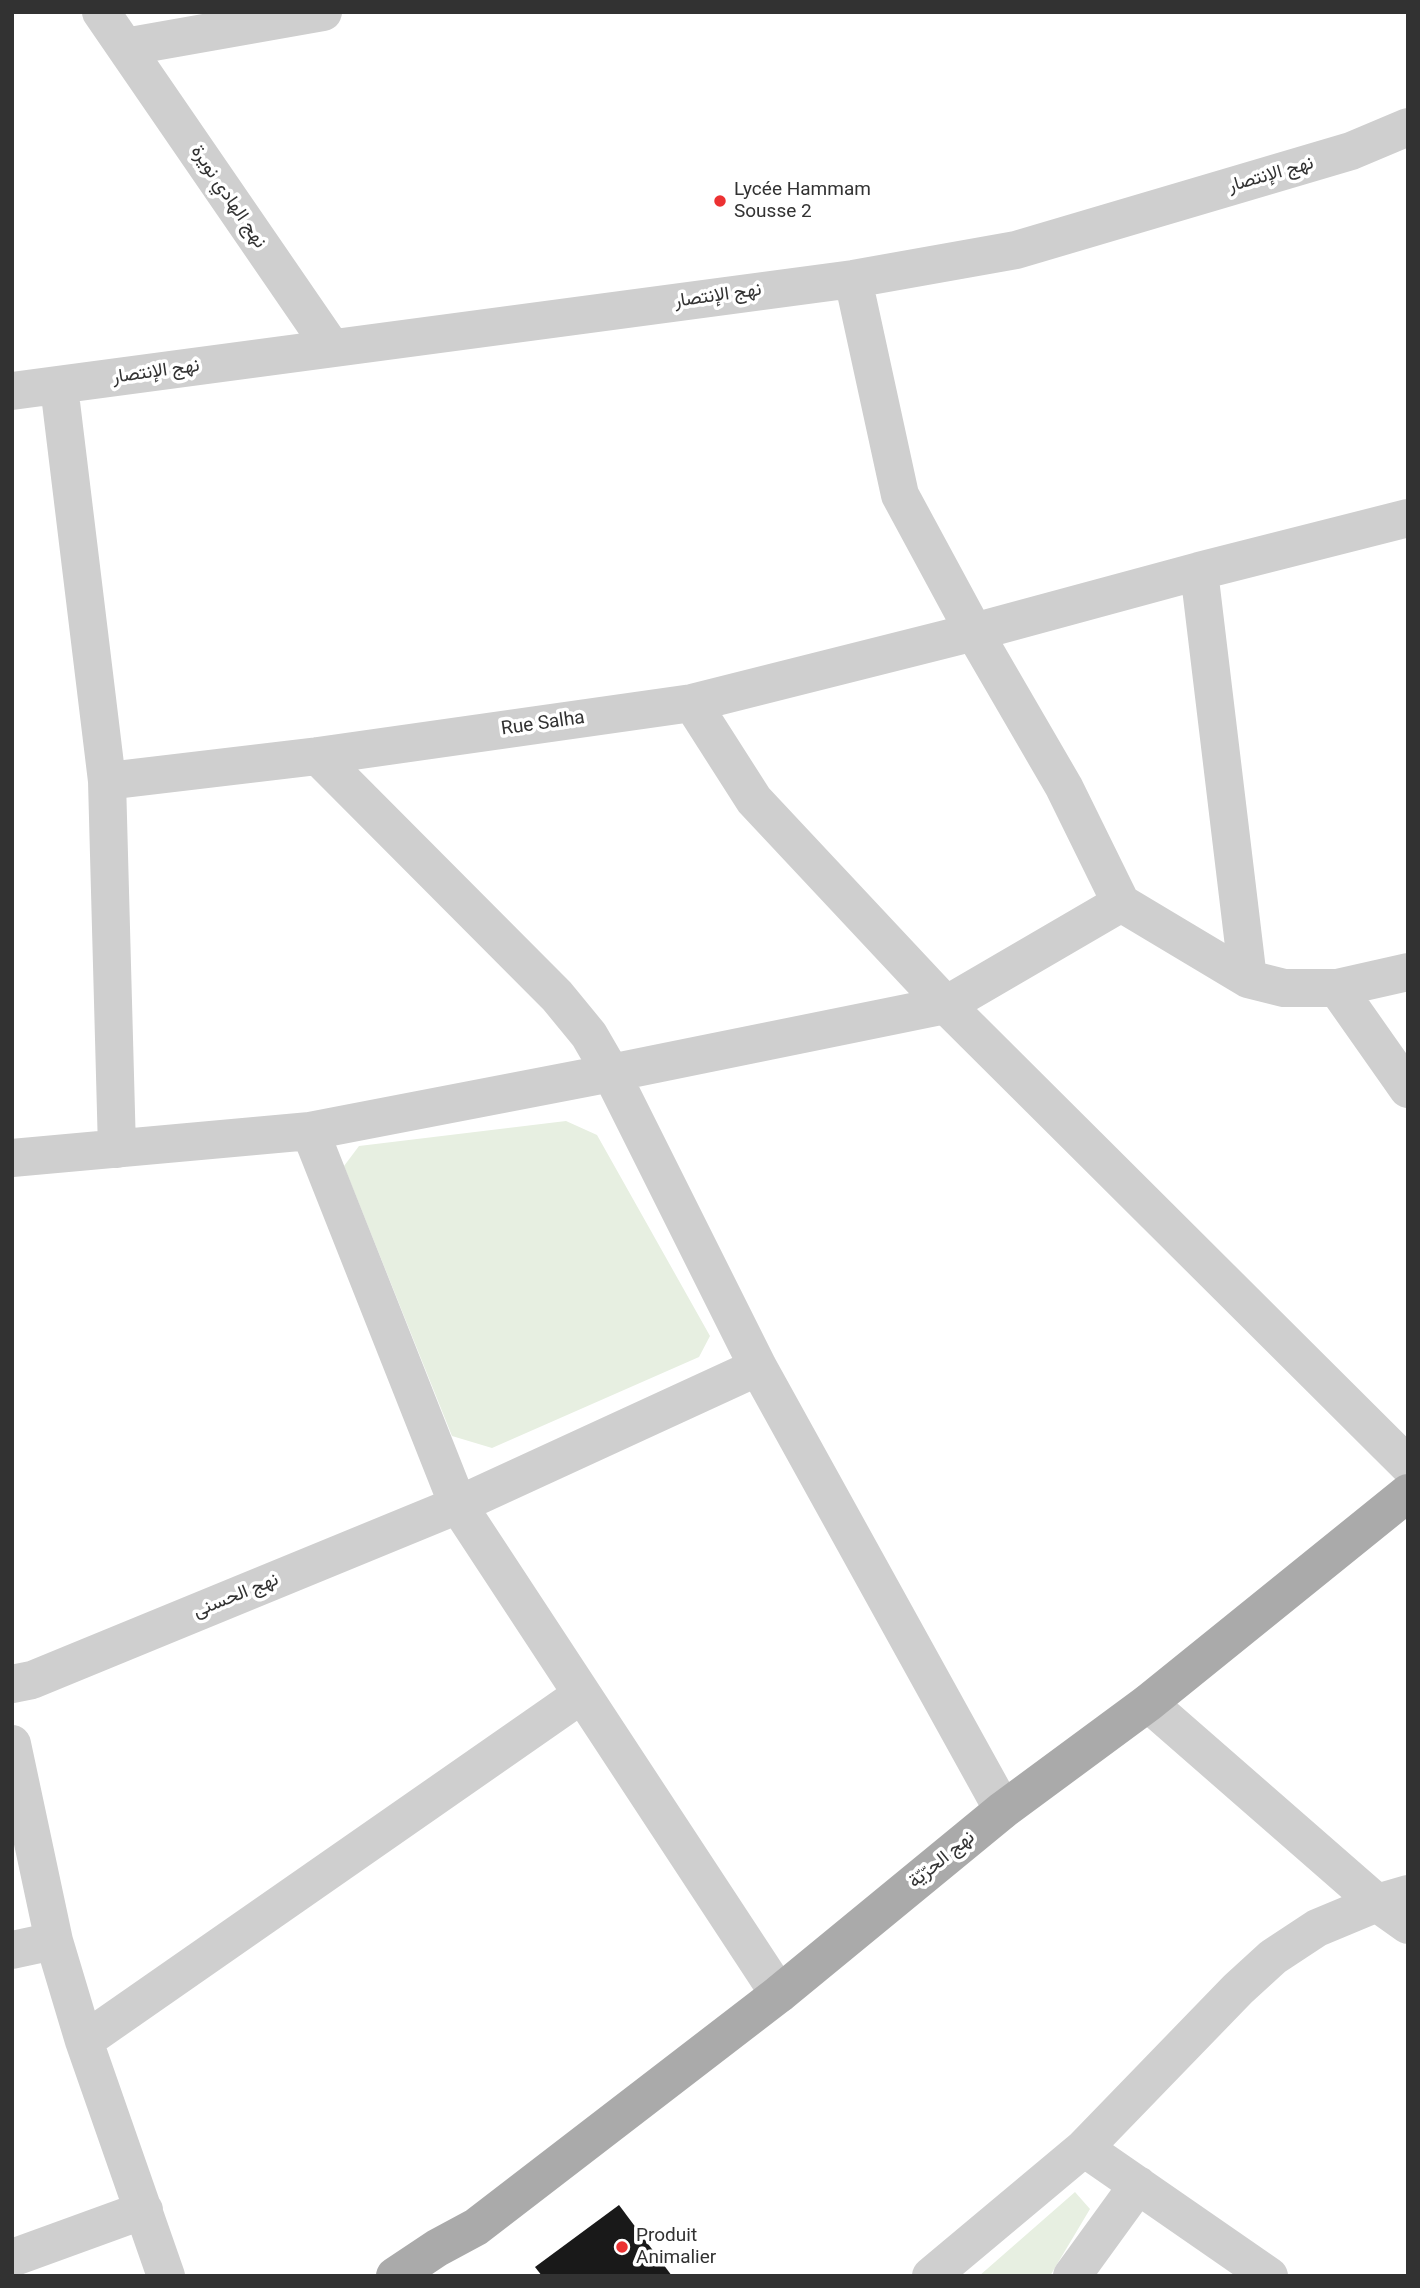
<!DOCTYPE html>
<html>
<head>
<meta charset="utf-8">
<style>
  body { margin:0 }
  #map { position:relative; width:1420px; height:2288px; overflow:hidden; background:#fff; font-family:Roboto,sans-serif }
  canvas { display:block }
  .frame { position:absolute; inset:0; border:14px solid #323232; pointer-events:none }
</style>
</head>
<body>
<div id="map">
<canvas width="1420" height="2288"></canvas>
<div class="frame"></div>
</div>
<script>
const ctx = document.querySelector('canvas').getContext('2d');
ctx.lineJoin = 'round';
function fill(path, color) { ctx.fillStyle = color; ctx.fill(path, 'evenodd'); }
function strokePath(path, color, width, dash) { ctx.strokeStyle = color; ctx.lineWidth = width; ctx.lineCap = dash ? 'butt' : 'round'; ctx.setLineDash(dash || []); ctx.stroke(path); }
function label(font, color, halo, rows, align = 'center') {
  ctx.font = font + ' Roboto,Vazirmatn,sans-serif'; ctx.lineWidth = 7; ctx.setLineDash([]); ctx.textBaseline = 'middle'; ctx.strokeStyle = halo; ctx.fillStyle = color; for (const [text, x, y, turn = 0] of rows) {
    ctx.save(); ctx.translate(x, y); ctx.rotate((+turn || 0) * Math.PI / 180); ctx.textAlign = isNaN(turn) ? turn : align; if (halo) ctx.strokeText(text, 0, 0); ctx.fillText(text, 0, 0); ctx.restore();
  }
}
const green = new Path2D(`
  M566,1121L597,1135L710,1336L699,1357L492,1448L452,1436L344,1166L359,1146Z
  M1075,2192L1090,2209L1050,2276H979Z`);
const building = new Path2D(`
  M619,2205L672,2276H542L535,2267Z`);
const minor = new Path2D(`
  M101,12L331,347
  M125,47L323,12
  M853,279L900,495L974,632L1064,787L1121,903L1248,979L1284,988H1337L1408,972
  M59,386L107,781L117,1149
  M12,391L853,279L1016,250L1351,151L1408,127
  M1199,571L1408,518
  M692,703L754,800L946,1005L1408,1465
  M318,756L557,996L589,1035L611,1073L758,1367L1003,1810
  M107,781L318,756L692,703L974,632L1199,571L1248,979
  M1337,988L1408,1089
  M310,1131L458,1505L779,1994
  M12,1158L310,1131L611,1073L946,1005L1121,903
  M12,1684L32,1680L458,1505L758,1367
  M1148,1703L1377,1903L1408,1925
  M12,1744L54,1941L84,2041L166,2276
  M12,1950L54,1941
  M84,2041L581,1695
  M1084,2148L1269,2276
  M12,2258L144,2210
  M931,2276L1084,2148L1238,1989L1273,1957L1317,1928L1377,1903L1408,1894
  M1072,2276L1138,2185`);
const major = new Path2D(`
  M395,2276L437,2248L476,2227L779,1994L1003,1810L1148,1703L1408,1493`);
const markers = [
  [720,201,7,"#ec3132"],
  [622,2247,7,"#ec3132"]
];
const streetNames = [
  ["نهج الإنتصار",1271,175,-16],
  ["نهج الهادي نويرة",228,197,56],
  ["نهج الإنتصار",718,296,-8],
  ["نهج الإنتصار",156,372,-8],
  ["Rue Salha",543,724,-8],
  ["نهج الحسنى",236,1596,-22],
  ["نهج الحرّيّة",942,1860,-39]
];
const poiNames = [
  ["Lycée Hammam",734,190],
  ["Sousse 2",734,212],
  ["Produit",636,2236],
  ["Animalier",636,2258]
];
fill(green, '#e7efe1');
fill(building, '#191919');
strokePath(minor, '#cfcfcf', 38);
strokePath(major, '#aaa', 38);
for (const [x, y, r, color] of markers) { const dot = new Path2D(); dot.arc(x, y, r, 0, 2 * Math.PI); ctx.fillStyle = color; ctx.fill(dot); strokePath(dot, '#fff', 2.5); }
label('19px', '#323232', '#fff', streetNames);
label('19px', '#323232', '#fff', poiNames, 'left');
</script>
</body>
</html>
